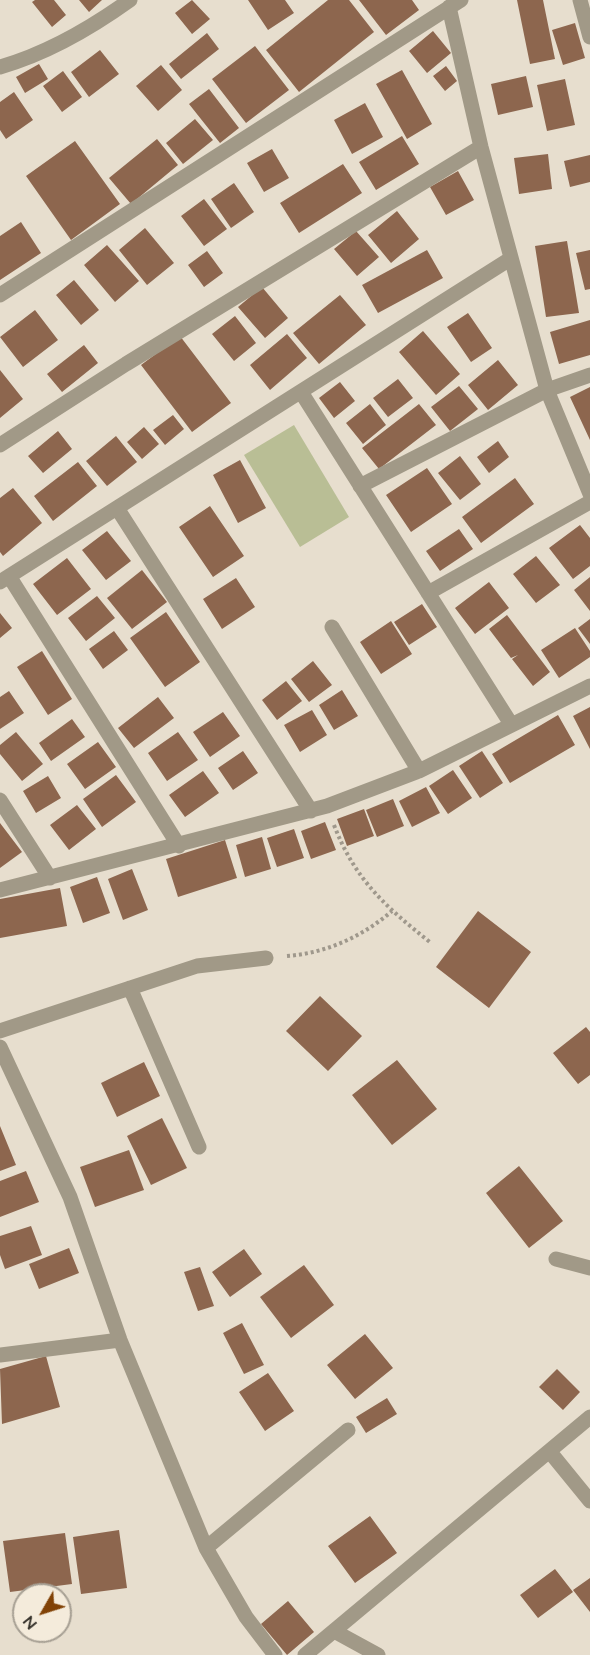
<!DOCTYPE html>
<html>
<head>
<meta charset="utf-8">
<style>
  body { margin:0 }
  #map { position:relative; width:590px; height:1655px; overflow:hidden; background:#e7dece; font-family:Mulish,sans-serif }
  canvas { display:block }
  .north { position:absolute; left:12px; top:1583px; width:60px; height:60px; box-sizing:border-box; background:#f4ebdb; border:2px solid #a69f93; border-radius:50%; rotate:231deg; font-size:16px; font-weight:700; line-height:24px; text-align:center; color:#312e27 }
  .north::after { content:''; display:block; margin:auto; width:21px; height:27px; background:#814206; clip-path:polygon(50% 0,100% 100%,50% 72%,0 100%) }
</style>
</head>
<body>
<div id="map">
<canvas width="590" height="1655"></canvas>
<div class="north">N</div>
</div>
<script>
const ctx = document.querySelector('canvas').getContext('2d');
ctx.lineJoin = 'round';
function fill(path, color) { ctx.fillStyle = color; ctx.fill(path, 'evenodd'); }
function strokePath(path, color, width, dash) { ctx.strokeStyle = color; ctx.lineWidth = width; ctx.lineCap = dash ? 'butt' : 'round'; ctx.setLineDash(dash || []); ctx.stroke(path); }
const green = new Path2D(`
  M294,425L349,517L300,547L244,455Z`);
const building = new Path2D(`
  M35,0H54L66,15L52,27L32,2Z
  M79,0H102L89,12Z
  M192,0L210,19L192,34L175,13Z
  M248,0H285L294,13L268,30Z
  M328,0H349L374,32L299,92L266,50Z
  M359,0H412L419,10L386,35Z
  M517,0H543L555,59L530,64Z
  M575,23L585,58L563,65L552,30Z
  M433,31L451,53L427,73L409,51Z
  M207,33L219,49L181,79L169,64Z
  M255,46L289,90L246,123L212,79Z
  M100,50L119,74L89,97L71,72Z
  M39,64L48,79L25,93L16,77Z
  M161,65L182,90L158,111L136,86Z
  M446,66L457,81L445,91L433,76Z
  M402,70L432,124L407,139L376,84Z
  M63,71L82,97L62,112L43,86Z
  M526,76L533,107L498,115L491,84Z
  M565,79L575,125L547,131L537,85Z
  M209,89L239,128L220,143L189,104Z
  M14,92L33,120L6,139L0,130V102Z
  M365,103L383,137L352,154L334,120Z
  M195,119L213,140L183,164L166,143Z
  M402,136L419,164L376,190L359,162Z
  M157,139L178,165L131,204L109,178Z
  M75,141L120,204L71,240L26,176Z
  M272,149L289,178L264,192L247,163Z
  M548,154L552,189L519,194L514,158Z
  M590,155V182L570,187L564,161Z
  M343,164L362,193L299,233L280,203Z
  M458,171L474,200L446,215L430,187Z
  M234,183L254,212L231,228L211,199Z
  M204,199L227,229L204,246L181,216Z
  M397,211L419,239L391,263L368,235Z
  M21,222L41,253L0,280V236Z
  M145,228L174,263L147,285L119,250Z
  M356,231L379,257L357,276L334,249Z
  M567,241L579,313L546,317L535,246Z
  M107,245L139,281L115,302L84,265Z
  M427,250L443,278L378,313L362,285Z
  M590,250V289L585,290L576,253Z
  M207,251L223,273L204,287L188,265Z
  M74,280L99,310L81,325L56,295Z
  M262,287L288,318L265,338L238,307Z
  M340,295L366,325L319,364L293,333Z
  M35,310L58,340L23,367L0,337Z
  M468,313L492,348L471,362L447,327Z
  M235,316L256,343L234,361L212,334Z
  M590,320V355L559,364L550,332Z
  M423,331L460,374L436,395L399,352Z
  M287,334L307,358L270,390L250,365Z
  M180,336L231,403L192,432L141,365Z
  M84,345L98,363L62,392L47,374Z
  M498,360L518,385L488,410L468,385Z
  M0,370L23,399L0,418Z
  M398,379L413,398L388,417L373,398Z
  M340,382L355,401L334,418L319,398Z
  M459,386L478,409L450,431L431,407Z
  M590,387V440L570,397Z
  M370,404L386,425L363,444L346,423Z
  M419,404L436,425L379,469L362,448Z
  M173,415L184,429L165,445L153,430Z
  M144,427L159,444L142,459L127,442Z
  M58,431L72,449L43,473L28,456Z
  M116,436L137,462L107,486L86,461Z
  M498,441L509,457L489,473L477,457Z
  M460,456L481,484L460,500L438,473Z
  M240,460L266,508L238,523L213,475Z
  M78,462L97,486L53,521L34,496Z
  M427,468L452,504L411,532L386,495Z
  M515,478L534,504L481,543L462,517Z
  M13,488L42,523L3,556L0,552V498Z
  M210,506L244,556L213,577L179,527Z
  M580,525L590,538V566L573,579L549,548Z
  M459,529L473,549L440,571L426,551Z
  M107,531L131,561L106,580L82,550Z
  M536,556L560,585L536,603L513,574Z
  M67,558L91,589L57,615L33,584Z
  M142,570L167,602L132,629L107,598Z
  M590,577V611L574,590Z
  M236,578L255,607L222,629L203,599Z
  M489,582L509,608L475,634L455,608Z
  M97,596L115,618L86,641L68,618Z
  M422,604L437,627L409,645L394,622Z
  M166,612L200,662L165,687L130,638Z
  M0,613L12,628L0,638Z
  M507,615L550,672L533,686L512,659L518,655L511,658L489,629Z
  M590,619V644L578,628Z
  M391,621L412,654L381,674L360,642Z
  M575,628L590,651V657L559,678L541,650Z
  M114,631L128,650L103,669L89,649Z
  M42,651L72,699L48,715L17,667Z
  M313,661L332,685L309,702L291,679Z
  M286,681L302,701L277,720L262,700Z
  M342,690L358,716L334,730L319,705Z
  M9,691L24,713L0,729V697Z
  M158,697L174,718L134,748L118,728Z
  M590,707V749L573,716Z
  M312,710L327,735L300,752L284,725Z
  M223,712L240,736L210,757L193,732Z
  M558,715L575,745L510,783L492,754Z
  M72,719L85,737L51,761L39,743Z
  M16,732L43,764L22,781L0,754V745Z
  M178,732L198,760L167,781L148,753Z
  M98,742L116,767L85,789L67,764Z
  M243,751L258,773L233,790L218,768Z
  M482,751L503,783L480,798L459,766Z
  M453,770L472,798L448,814L429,786Z
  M203,771L219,793L185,817L169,795Z
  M116,775L136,802L102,827L83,799Z
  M48,776L61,798L36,813L23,791Z
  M426,787L440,813L412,827L399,801Z
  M393,799L404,826L377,837L366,810Z
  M77,805L96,829L69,850L50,825Z
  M364,809L374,836L347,846L337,819Z
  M325,822L336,850L311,859L301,831Z
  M0,823L22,852L0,868Z
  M294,829L304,858L277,867L267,838Z
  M262,837L271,869L245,877L236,845Z
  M225,840L237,878L178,897L166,859Z
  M132,869L148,910L123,920L108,879Z
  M97,877L110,913L83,923L70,887Z
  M60,888L67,926L0,938V899Z
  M478,911L531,952L489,1008L436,967Z
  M320,996L362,1036L328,1071L286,1031Z
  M586,1027L590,1032V1075L578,1084L553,1053Z
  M397,1060L437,1109L392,1145L352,1095Z
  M144,1062L160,1096L117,1117L101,1083Z
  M162,1118L187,1168L151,1185L127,1136Z
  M0,1126L16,1165L0,1171Z
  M129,1150L144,1190L95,1207L80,1167Z
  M519,1166L563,1221L529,1248L486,1193Z
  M26,1171L39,1202L0,1217V1181Z
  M31,1226L42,1255L5,1269L0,1255V1236Z
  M69,1248L79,1273L39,1289L29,1264Z
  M244,1249L262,1274L230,1297L212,1272Z
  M304,1265L334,1305L291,1338L260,1297Z
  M200,1267L214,1306L198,1311L184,1272Z
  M242,1323L264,1365L244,1374L223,1333Z
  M365,1334L393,1368L355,1399L327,1365Z
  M46,1356L60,1407L2,1424L0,1369Z
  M557,1369L580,1392L563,1410L539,1387Z
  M268,1373L294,1411L265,1431L239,1392Z
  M387,1398L397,1414L366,1433L356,1417Z
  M370,1516L397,1553L355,1583L328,1546Z
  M119,1530L127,1588L81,1594L73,1537Z
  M65,1533L72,1584L10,1592L3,1541Z
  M555,1569L573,1592L538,1618L520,1595Z
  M590,1578V1612L573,1590Z
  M288,1601L314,1632L287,1655L261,1624Z`);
const path = new Path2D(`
  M334,825C355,880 386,907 431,943
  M287,956C326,953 362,937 392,911`);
const minor = new Path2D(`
  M580,0L590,37
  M449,7L481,147L547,390L590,494
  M0,67C46,54 91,28 130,0
  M0,295L461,0
  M301,392L511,724
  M0,445L126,364L481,147
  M360,486L547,390L590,375
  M117,508L311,811
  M9,576L179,846
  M0,582L510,259
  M428,593L590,502
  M332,627L419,771
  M0,800L50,878
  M0,890L327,806L419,771L590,686
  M130,988L199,1147
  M0,1031L197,966L266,958
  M0,1047L70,1197L120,1340L206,1548L246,1617L275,1655
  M556,1259L590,1268
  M0,1355L120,1340
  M550,1452L590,1501
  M206,1548L348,1430
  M334,1631L378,1655
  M305,1655L590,1417`);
fill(green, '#b9be95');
fill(building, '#8d664e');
strokePath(path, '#9f988c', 4, [3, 3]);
strokePath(minor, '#a19987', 15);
</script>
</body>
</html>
